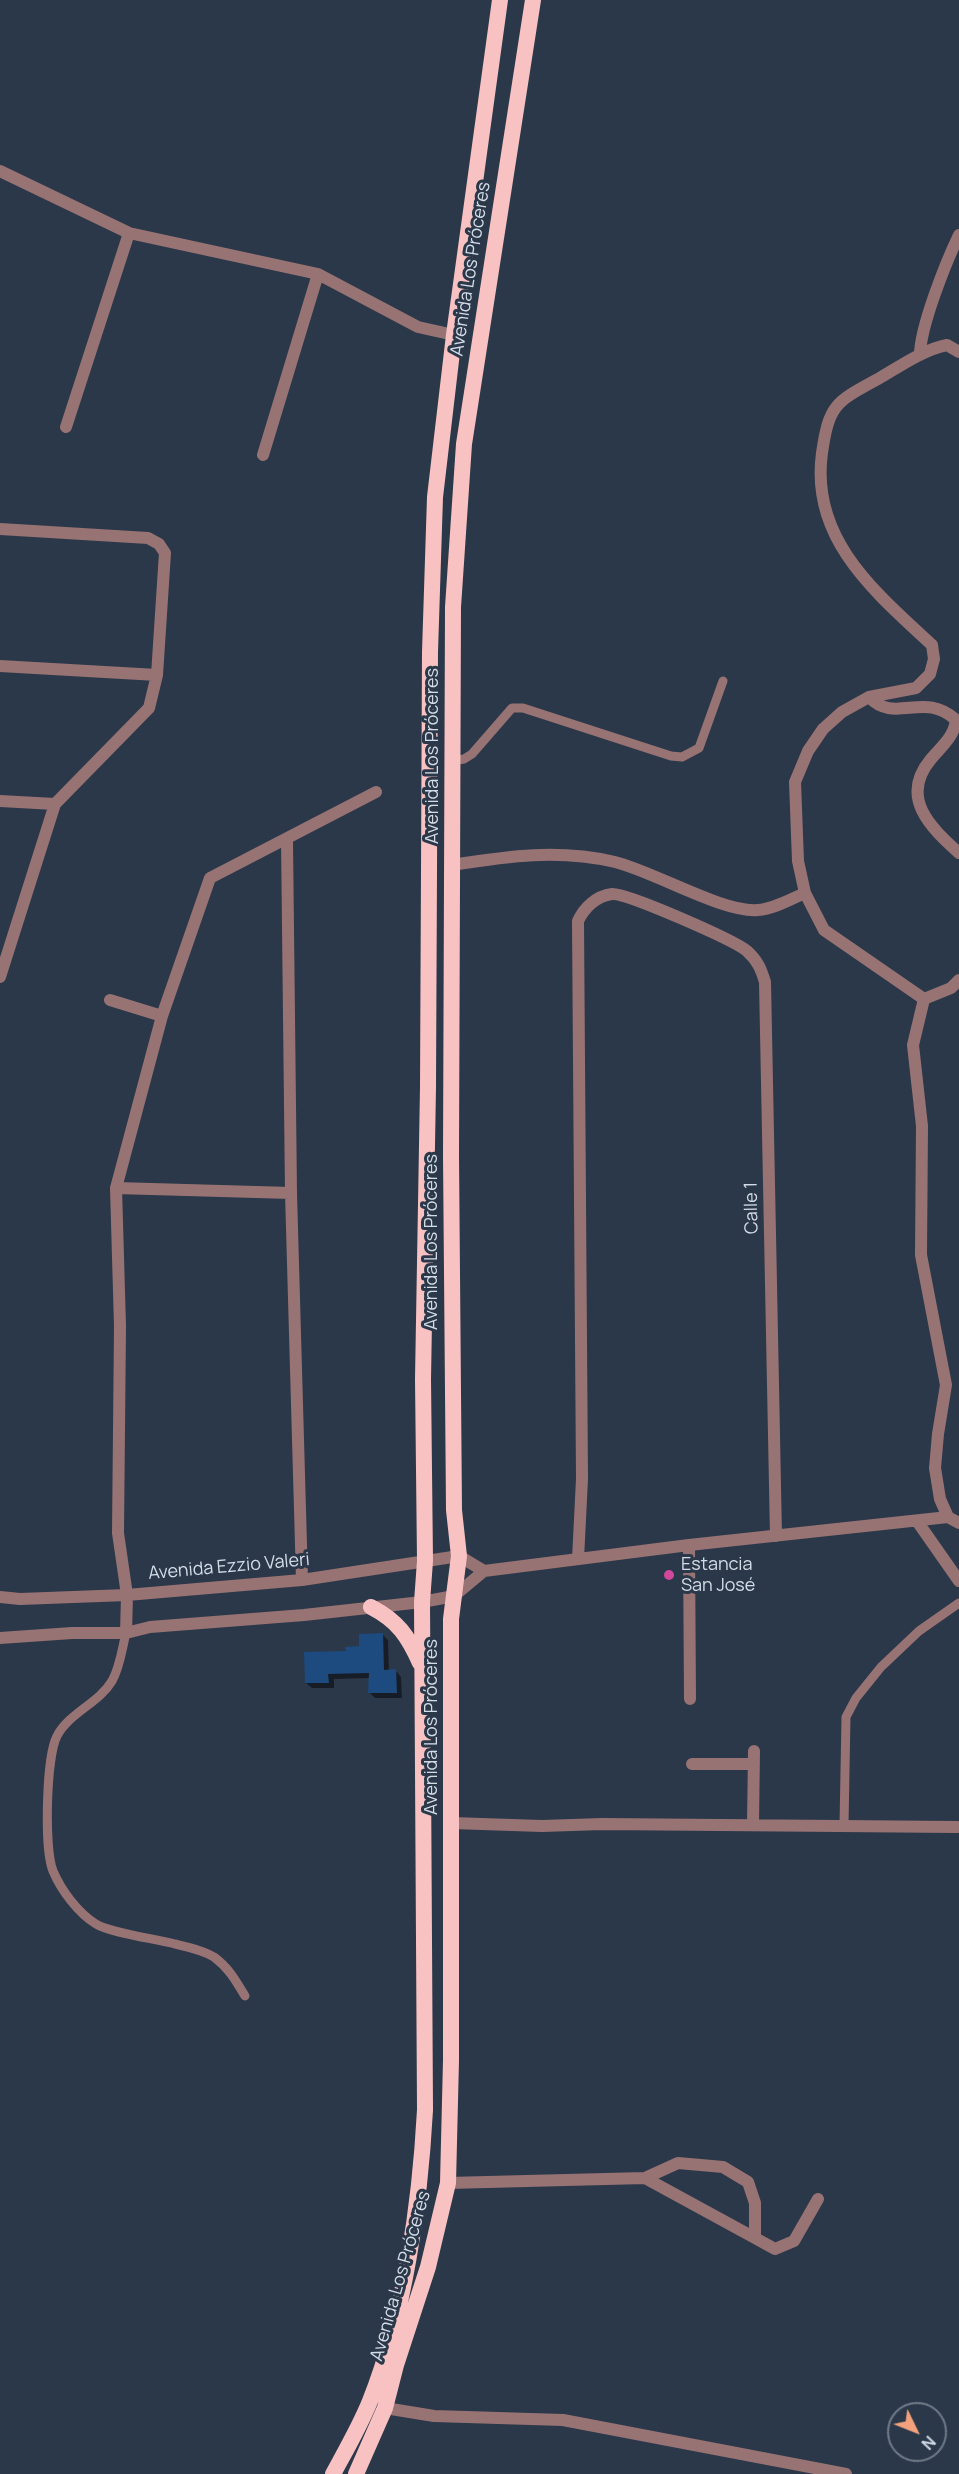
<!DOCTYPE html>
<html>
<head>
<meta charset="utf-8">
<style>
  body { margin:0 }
  #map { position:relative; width:959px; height:2474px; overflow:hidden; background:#2b3849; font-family:Manrope,sans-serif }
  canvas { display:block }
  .north { position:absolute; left:887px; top:2402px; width:60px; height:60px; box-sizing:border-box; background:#2b3849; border:2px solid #6f7a88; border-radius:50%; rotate:133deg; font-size:16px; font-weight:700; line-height:24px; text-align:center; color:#d4dce7 }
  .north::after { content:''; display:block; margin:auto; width:21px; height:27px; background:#f1a17c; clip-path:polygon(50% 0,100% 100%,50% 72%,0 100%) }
</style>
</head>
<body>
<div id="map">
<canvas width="959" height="2474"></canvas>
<div class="north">N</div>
</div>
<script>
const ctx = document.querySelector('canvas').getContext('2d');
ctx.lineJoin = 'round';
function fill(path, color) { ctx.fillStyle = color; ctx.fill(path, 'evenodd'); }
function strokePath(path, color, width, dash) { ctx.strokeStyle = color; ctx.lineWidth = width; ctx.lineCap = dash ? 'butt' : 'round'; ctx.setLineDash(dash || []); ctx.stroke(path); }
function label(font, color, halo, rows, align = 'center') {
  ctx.font = font + ' Manrope,sans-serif'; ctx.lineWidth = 6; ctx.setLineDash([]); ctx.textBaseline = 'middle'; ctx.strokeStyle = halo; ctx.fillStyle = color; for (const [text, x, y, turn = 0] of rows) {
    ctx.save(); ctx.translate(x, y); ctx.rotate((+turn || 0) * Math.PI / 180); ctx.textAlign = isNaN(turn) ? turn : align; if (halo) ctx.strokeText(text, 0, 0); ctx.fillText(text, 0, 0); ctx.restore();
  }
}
const shadow = new Path2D(`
  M383,1635L388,1640L389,1672L396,1671L401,1677L402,1698H375L369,1692L370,1678L334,1679V1688H312L306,1683Z`);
const building = new Path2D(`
  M383,1633L384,1670L396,1669L397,1693H368L369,1673L328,1674L329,1683H305L304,1652L346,1651L345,1647L359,1646V1634Z`);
const service = new Path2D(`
  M452,761L464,759L472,754L512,708H523L671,756L682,757L699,748L723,681
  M126,1633C122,1649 120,1667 112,1681C99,1703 69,1713 57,1736C46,1757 44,1849 53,1871C61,1890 78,1913 96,1924C110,1933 157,1939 175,1944C188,1947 203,1950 214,1957C229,1968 236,1981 245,1996
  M844,1825L846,1717L856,1698L881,1667L919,1631L959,1603`);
const minor = new Path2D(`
  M0,171L129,233L318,274L418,327L454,335
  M920,355C920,327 946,262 959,235
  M66,427L129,233
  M263,455L318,274
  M0,529L148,538L159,544L165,553L157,675L149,708L55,804L0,977
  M0,666L157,675
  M869,697C895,725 924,690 956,720C954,737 942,746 931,759C899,797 930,827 959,853
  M0,801L55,804
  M287,840L291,1193L302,1580
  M452,865C509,856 558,849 615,862C655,872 723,913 758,910C774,909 791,899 805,893
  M924,999L951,988L959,980
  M110,1000L162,1016
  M116,1188L291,1193
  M948,1517L940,1499L935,1468L938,1434L946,1385L921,1255L922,1126L913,1045L924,999L824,930L805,893L798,861L795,782L808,751L823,729L842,712L869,697L916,688L930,674L934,659L932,645C875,592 810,539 822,453C829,404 836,402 878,379C899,367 922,350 947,345L959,352
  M917,1521L959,1581
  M689,1545L690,1699
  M578,1559L582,1479L578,921C584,908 596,896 612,894C627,893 734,940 747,951C758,961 761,969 765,982L776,1536
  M0,1597L20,1599L127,1595L302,1580L459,1556L484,1571L689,1545L948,1517L959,1523
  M126,1633L127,1595L118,1533L120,1326L116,1188L162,1016L210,878L376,792
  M0,1638L72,1633H126L150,1627L304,1615L422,1602L454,1596L484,1571
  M692,1764H754
  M452,1823L542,1826L602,1824L957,1827
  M753,1825L754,1751
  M645,2178L755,2238
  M448,2183L645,2178L678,2163L723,2167L748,2182L755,2203V2238L775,2249L794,2241L818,2199
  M385,2408L434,2416L563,2420L846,2474`);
const trunk = new Path2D(`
  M371,1607C398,1621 408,1636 420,1663
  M333,2474C346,2450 360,2426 370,2401C405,2313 420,2203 425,2110L422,1602L425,1561L423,1379L428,1087L430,652L435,497L454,335L500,0
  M356,2474L385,2408L396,2365L428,2267L448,2183L451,2060V1619L459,1556L454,1510L451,1155L453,607L464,444L533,0`);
const markers = [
  [669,1575,6,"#d1479c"]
];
const streetNames = [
  ["Avenida Los Próceres",471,269,-81],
  ["Avenida Los Próceres",433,756,-90],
  ["Calle 1",752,1208,-91],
  ["Avenida Los Próceres",432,1242,-90],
  ["Avenida Ezzio Valeri",229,1567,-5],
  ["Avenida Los Próceres",432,1727,-90],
  ["Avenida Los Próceres",401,2276,-74]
];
const poiNames = [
  ["Estancia",681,1565],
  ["San José",681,1586]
];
fill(shadow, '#0007');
fill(building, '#1d4a7f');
strokePath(service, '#987374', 9);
strokePath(minor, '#987374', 12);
strokePath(trunk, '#f8c2c2', 16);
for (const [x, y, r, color] of markers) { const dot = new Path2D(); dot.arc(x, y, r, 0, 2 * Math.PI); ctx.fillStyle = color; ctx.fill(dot); strokePath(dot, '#2b3849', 2); }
label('18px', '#d4dce7', '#2b3849', streetNames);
label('18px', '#d4dce7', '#2b3849', poiNames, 'left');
</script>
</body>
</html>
